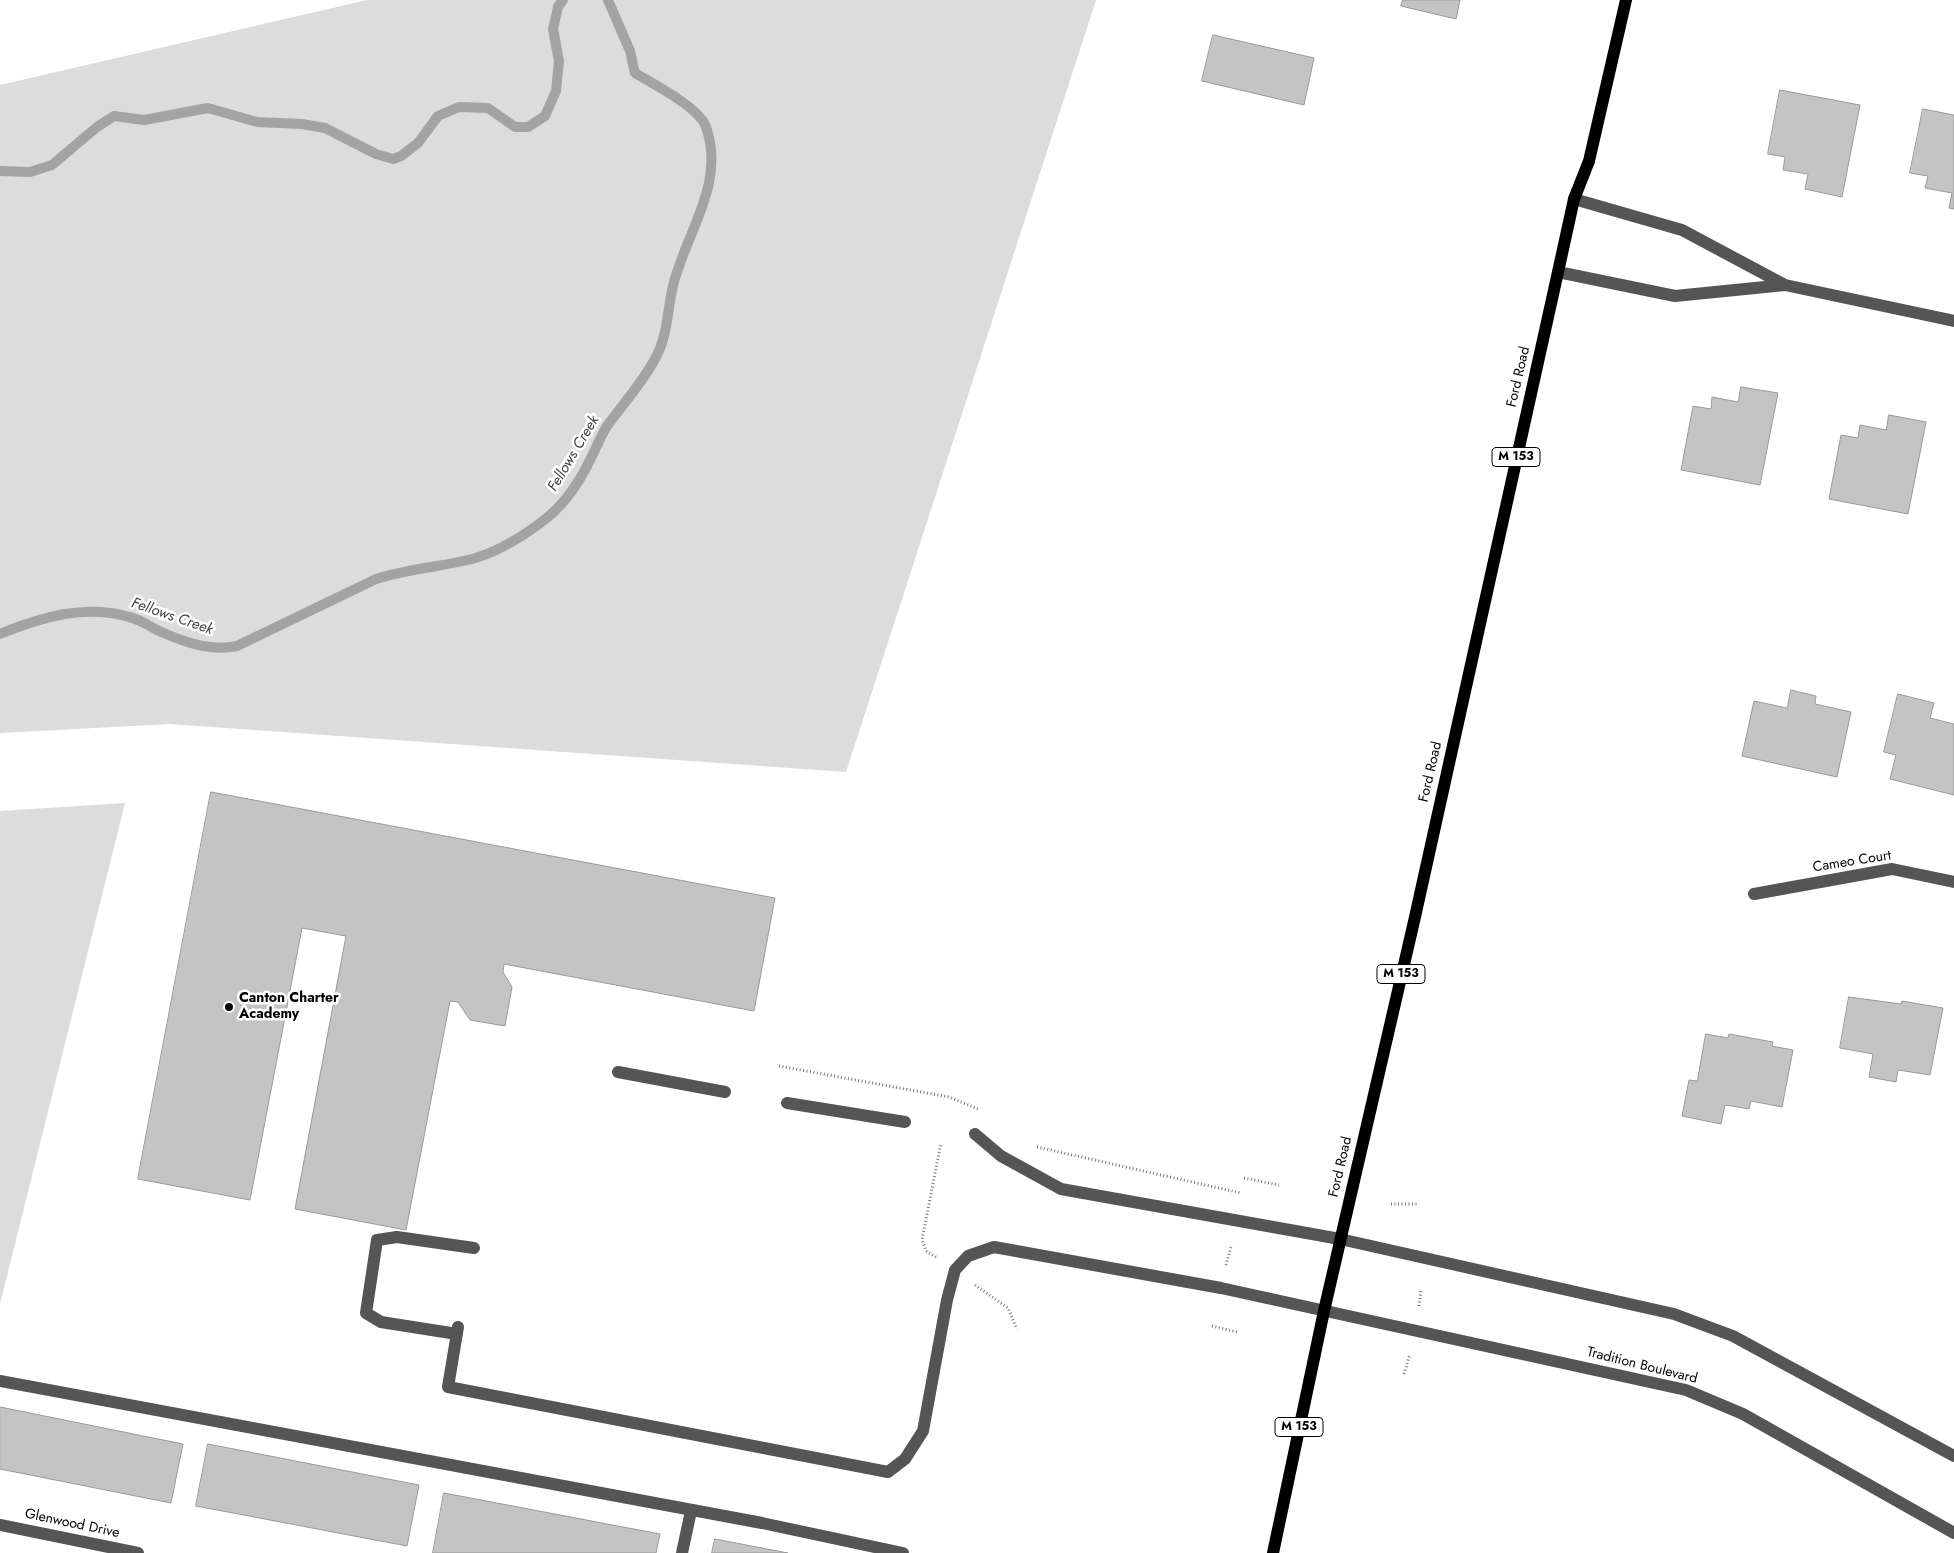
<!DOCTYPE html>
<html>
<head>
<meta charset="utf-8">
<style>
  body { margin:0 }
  canvas { display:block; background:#fff }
</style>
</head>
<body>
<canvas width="1954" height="1553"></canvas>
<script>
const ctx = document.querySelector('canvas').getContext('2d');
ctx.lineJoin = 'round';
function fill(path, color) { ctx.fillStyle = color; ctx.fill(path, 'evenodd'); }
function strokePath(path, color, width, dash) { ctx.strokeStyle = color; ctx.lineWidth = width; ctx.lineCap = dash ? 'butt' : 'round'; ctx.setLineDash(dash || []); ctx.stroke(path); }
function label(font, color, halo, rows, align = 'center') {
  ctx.font = font + ' Jost,sans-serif'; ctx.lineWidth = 5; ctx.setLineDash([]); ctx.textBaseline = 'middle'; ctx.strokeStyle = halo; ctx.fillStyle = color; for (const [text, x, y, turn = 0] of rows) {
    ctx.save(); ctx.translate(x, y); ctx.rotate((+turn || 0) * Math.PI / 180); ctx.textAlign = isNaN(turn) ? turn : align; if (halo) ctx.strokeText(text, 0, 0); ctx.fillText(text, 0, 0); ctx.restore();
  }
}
const green = new Path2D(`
  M367,0H1096L846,772L170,724L0,733V85Z
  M125,803L0,1304V811Z`);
const stream = new Path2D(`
  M0,171L30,172L52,165L97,127L114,116L144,120L208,108L257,122L302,124L325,128L376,154L393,159L401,156L418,143L438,116L459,107L488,108L515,127H528L545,116L556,91L559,61L553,29L558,7L563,0
  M0,634C41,617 85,604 129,617C139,619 148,625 157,630C181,641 210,652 237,646L376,579C407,569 440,567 472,559C494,553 520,538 539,524C562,508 578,485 590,460C596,449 600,437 607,426C623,404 642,383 655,359C668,336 667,310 673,286C686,232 726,184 706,127C699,107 653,84 635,73L630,51L608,0`);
const building = new Path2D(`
  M1403,0H1460L1456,19L1401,6Z
  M1213,35L1314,58L1304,105L1202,81Z
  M1780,90L1860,105L1842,197L1805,189L1808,174L1783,170L1785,157L1768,154Z
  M1923,109L1954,115V209L1949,208L1952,193L1925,188L1928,176L1910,173Z
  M1741,387L1778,393L1760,485L1681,470L1693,406L1711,409L1712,397L1738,402Z
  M1889,415L1926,422L1908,514L1829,499L1841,435L1858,438L1860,425L1886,430Z
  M1791,690L1816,696L1815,704L1851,712L1837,777L1742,756L1754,701L1787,708Z
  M1898,694L1934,703L1930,718L1954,724V795L1890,779L1896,755L1884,752Z
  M211,792L775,898L754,1011L504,964L503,972L512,987L505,1026L470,1020L458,1002L450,1001L406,1230L295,1209L346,936L302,928L250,1200L138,1179Z
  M1849,997L1901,1004L1902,1001L1943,1008L1930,1075L1898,1070L1896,1082L1869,1077L1873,1054L1840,1048Z
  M1706,1034L1728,1038L1729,1034L1773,1042L1772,1046L1793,1050L1782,1107L1751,1101L1749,1109L1725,1105L1721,1124L1682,1116L1689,1080L1697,1081Z
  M0,1407L183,1444L171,1503L0,1469Z
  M208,1444L419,1485L407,1546L196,1506Z
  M444,1493L660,1534L656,1553H433Z
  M715,1539L788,1553H712Z`);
const path = new Path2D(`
  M779,1066L949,1097L978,1109
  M1037,1147L1241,1193
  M1244,1178L1279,1185
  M1391,1204H1419
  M936,1257L926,1251L922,1240L941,1143
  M1226,1265L1231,1247
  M975,1285L1008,1308L1017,1329
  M1419,1306L1421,1290
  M1212,1326L1237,1332
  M1404,1374L1410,1354`);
const minor = new Path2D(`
  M1558,272L1675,296L1785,285L1682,230L1574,199
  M1785,285L1954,321
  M1754,894L1892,869L1954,882
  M618,1072L725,1092
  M787,1103L905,1122
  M975,1134L1001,1156L1061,1189L1340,1239L1674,1314L1733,1336L1954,1456
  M458,1327L448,1387L888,1472L905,1459L923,1431L947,1300L955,1270L968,1256L994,1247L1221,1288L1686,1390L1743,1414L1954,1533
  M457,1334L381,1322L366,1313L377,1240L397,1237L474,1248
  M0,1381L762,1523L903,1553
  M0,1525L138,1553
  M682,1553L691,1511`);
const major = new Path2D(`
  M1273,1553L1324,1311L1415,917L1558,272L1574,199L1589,161L1626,0`);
const markers = [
  [229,1007,5,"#000"]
];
const shields = [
  [1516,457,48],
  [1401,974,48],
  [1299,1427,48]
];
const shieldNames = [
  ["M 153",1516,457],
  ["M 153",1401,974],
  ["M 153",1299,1427]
];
const streetNames = [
  ["Ford Road",1519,377,-77],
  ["Ford Road",1431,772,-77],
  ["Cameo Court",1852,862,-9],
  ["Ford Road",1341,1167,-77],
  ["Tradition Boulevard",1642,1366,14],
  ["Glenwood Drive",72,1524,12]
];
const poiNames = [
  ["Canton Charter",239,999],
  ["Academy",239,1015]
];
const waterNames = [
  ["Fellows Creek",574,454,-59],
  ["Fellows Creek",172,617,19]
];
fill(green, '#dcdcdc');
strokePath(stream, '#a3a3a3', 10);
fill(building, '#c4c4c4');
strokePath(building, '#999', 1);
strokePath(path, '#777', 3, [1, 2.5]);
strokePath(minor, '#555', 12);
strokePath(major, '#000', 12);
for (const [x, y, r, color] of markers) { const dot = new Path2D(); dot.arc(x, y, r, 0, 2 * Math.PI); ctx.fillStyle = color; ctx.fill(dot); strokePath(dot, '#fff', 2); }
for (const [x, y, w] of shields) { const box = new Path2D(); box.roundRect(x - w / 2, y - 9.5, w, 19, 4); ctx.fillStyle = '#fff'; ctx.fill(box); strokePath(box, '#000', 1); }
label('bold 12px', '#000', null, shieldNames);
label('14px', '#000', '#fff', streetNames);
label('bold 14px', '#000', '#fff', poiNames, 'left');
label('italic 15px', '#444', '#fff', waterNames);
</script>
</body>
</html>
